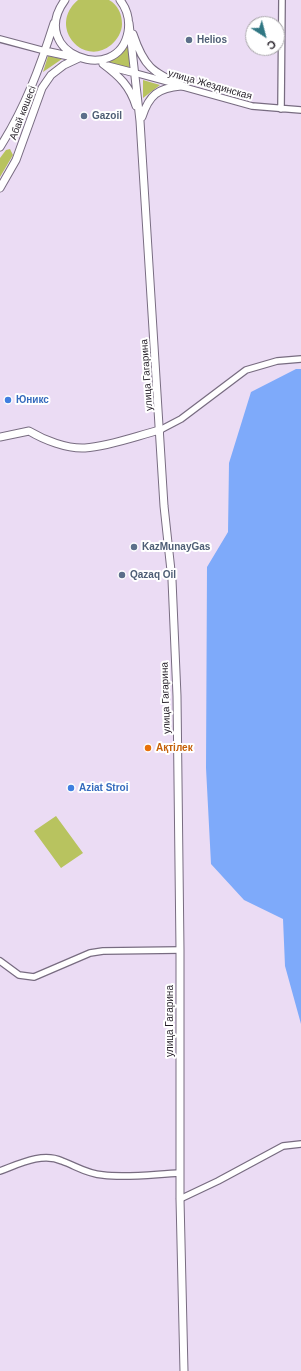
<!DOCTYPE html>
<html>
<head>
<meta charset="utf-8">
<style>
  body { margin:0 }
  #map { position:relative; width:301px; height:1371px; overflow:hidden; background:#ebdcf4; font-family:Helvetica,sans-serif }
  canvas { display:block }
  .north { position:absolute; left:245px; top:16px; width:40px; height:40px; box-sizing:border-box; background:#fff; border:1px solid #a7a5a8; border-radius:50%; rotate:144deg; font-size:11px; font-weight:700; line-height:16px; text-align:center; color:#231d26 }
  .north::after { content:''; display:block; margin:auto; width:14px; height:18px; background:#307783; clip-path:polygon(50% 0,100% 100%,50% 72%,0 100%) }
</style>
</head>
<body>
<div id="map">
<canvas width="301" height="1371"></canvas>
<div class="north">С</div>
</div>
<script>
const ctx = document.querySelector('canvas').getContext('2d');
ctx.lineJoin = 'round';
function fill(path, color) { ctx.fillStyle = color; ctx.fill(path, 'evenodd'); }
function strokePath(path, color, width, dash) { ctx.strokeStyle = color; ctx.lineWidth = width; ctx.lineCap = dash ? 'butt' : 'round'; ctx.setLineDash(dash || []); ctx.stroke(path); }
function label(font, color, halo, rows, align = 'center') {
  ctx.font = font + ' Helvetica,sans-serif'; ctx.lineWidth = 4; ctx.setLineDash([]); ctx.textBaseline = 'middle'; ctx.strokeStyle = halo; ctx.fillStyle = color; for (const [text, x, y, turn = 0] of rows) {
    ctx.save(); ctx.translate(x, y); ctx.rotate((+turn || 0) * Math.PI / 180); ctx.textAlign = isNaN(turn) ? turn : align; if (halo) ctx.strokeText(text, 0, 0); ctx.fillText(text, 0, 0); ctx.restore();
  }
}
const green = new Path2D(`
  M78,0H109C118,5 122,14 122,24C122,32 117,40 111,45C83,68 47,26 78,0Z
  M128,44L130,68L106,62L123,50Z
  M48,56L62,59L43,72Z
  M143,80L160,85L143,98Z
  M10,149L13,155L0,177V158L6,150Z
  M56,816L83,853L61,868L34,831Z`);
const water = new Path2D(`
  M296,369H301V1024L285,966L283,919L244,900L211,864L206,768L207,567L228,532L229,463L251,392Z`);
const minor = new Path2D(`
  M0,39L45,51
  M135,73L172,83
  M180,86L252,106L301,110
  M281,109L282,0
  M160,430L181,419L246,370L277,361L301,359
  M0,961L19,975L34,977L90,953L103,951L180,950
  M0,1171C19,1164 42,1152 62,1161C76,1166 87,1174 103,1175C128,1178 155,1174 180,1173
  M180,1199L218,1181L283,1146L301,1144`);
const tertiary = new Path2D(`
  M0,437L29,431C44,440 67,449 85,448C110,446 136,436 160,430`);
const secondary = new Path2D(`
  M65,0C26,53 118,87 128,32C130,20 127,9 120,0
  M129,23L140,121L164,506L172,580L177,696L180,950V1199L184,1371
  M133,34C144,67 152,72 183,86
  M45,51L73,57
  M103,64C119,76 130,86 136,106
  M108,66L135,73
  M142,117C149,95 158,88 181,86
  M0,147C25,108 40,67 54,23
  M0,188L16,160L42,88L51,75L64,65L79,58`);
const markers = [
  [189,40,4,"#5c6f8a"],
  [84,116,4,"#5c6f8a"],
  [8,400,4,"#3f7fe0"],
  [134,547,4,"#5c6f8a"],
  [122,575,4,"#5c6f8a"],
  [148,748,4,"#e8710a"],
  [71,788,4,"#3f7fe0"]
];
const serviceNames = [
  ["Helios",197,40],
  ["Gazoil",92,116],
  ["KazMunayGas",142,547],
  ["Qazaq Oil",130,575]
];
const streetNames = [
  ["улица Жездинская",210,85,16],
  ["Абай көшесі",23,113,-69],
  ["улица Гагарина",147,375,-94],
  ["улица Гагарина",166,698,-92],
  ["улица Гагарина",170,1021,-90]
];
const shopNames = [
  ["Юникс",16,400],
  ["Aziat Stroi",79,788]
];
const foodNames = [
  ["Ақтілек",156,748]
];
fill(green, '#b8c35f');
fill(water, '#7eaafa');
strokePath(minor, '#786c81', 8);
strokePath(tertiary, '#786c81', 9);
strokePath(secondary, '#786c81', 9);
strokePath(minor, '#fff', 5.5);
strokePath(tertiary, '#fff', 7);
strokePath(secondary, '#fff', 7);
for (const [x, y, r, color] of markers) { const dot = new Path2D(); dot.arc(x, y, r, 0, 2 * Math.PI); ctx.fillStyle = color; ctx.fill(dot); strokePath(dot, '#fff', 1.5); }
label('bold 10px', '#4e5e75', '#fff', serviceNames, 'left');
label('10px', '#231d26', '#fff', streetNames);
label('bold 10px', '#366cbe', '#fff', shopNames, 'left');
label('bold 10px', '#c56008', '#fff', foodNames, 'left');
</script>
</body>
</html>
